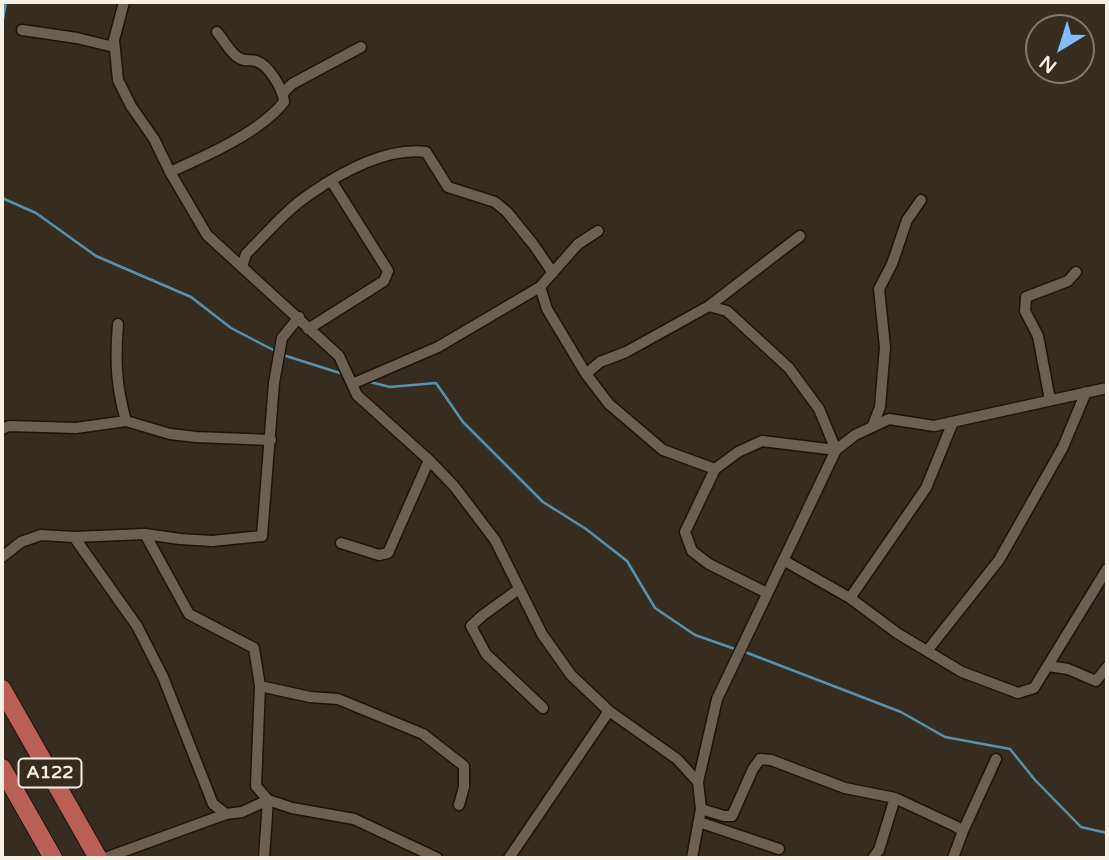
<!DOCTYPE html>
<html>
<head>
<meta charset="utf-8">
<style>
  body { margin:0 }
  #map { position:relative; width:1109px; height:860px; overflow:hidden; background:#362c1f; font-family:"Varela Round",sans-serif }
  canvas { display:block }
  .frame { position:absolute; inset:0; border:4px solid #f6f0e7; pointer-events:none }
  .north { position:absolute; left:1025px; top:14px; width:70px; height:70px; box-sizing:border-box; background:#362c1f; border:2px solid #837a6f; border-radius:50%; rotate:218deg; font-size:19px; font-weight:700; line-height:28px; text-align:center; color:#f6f0e7 }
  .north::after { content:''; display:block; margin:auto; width:24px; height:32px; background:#84bcfb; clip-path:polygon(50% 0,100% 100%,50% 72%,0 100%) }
</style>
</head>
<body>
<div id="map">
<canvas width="1109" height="860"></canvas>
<div class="frame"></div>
<div class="north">N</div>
</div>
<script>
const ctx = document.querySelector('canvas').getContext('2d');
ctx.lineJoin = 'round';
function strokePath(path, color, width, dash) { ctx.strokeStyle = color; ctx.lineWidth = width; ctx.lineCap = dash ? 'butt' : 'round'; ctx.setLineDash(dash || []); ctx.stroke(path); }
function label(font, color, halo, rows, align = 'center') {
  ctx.font = font + ' "Varela Round",sans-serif'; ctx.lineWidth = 6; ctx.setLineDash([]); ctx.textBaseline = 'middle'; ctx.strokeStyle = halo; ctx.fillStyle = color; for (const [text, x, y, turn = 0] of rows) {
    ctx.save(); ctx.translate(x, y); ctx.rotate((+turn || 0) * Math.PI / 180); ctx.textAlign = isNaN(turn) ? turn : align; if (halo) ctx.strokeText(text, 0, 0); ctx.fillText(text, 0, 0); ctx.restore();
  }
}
const stream = new Path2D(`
  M2,25L6,2
  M2,198L36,213L96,256L191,297L231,328L277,352
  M283,355L343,374
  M370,382L390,387L436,383L463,422L543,502L586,529L627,561L655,608L695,635L735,649
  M745,652L901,712L945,737L1010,749L1035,780L1081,827L1107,833`);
const minor = new Path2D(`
  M124,2L114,40L118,80L131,106L154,139L170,172L207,235L339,356L357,395L429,460L454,486L495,540L542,634L571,675L609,711L677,759L698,782L701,809L692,858
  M22,30L77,38L114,47
  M283,93L292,84L361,47
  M170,172C206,156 259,133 284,102C283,89 269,65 256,61C250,59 245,62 239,58C230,53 224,40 217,32
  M598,231L578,244L540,287L547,309L586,374L609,404L663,450L715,469
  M242,267L246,254C266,234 286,210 310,194C342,172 386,147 426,152L448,187L495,202L507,212L533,244L553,273
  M709,306L727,311L789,368L819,409L836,450L762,441L738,452L715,469L685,532L692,551L709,564L767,593
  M118,324C115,360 116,386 126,421
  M308,329L384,281L388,271L332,182
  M586,374L600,362L626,352L709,306L800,236
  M352,384L438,347L540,287
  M1050,400L1038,336L1025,311L1026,297L1068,281L1076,272
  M873,425L880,407L885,347L879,289L892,264L907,220L921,200
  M2,429L9,426L76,428L126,421L170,434L196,437L271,440
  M145,534L189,614L254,648L260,686L256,786L268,800L264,858
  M74,537L137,626L163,677L213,804L226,814L242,812L268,800L292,808L354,819L437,858
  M341,543L379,555L388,553L429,460
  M2,557L21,542L41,535L74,537L145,534L180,539L212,541L262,536L274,383L282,338L299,317
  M783,560L850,598L897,633L962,672L1018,693L1034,688L1107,569
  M519,589L483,615L471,626L486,654L543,708
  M850,598L926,488L953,422
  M927,651L999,560L1063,447L1086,392
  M1048,666L1068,669L1096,681L1107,667
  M260,686L310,697L338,699L423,734L464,766V787L459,805
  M698,782L717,699L836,450L855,435L889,419L934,426L1107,388
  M701,809L724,816H732L753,769L760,759L771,760L845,788L895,798L955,826L963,831L953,858
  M699,822L779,849
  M963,831L996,759
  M105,858L226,814
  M509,858L609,711
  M873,858L879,850L895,798`);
const trunk = new Path2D(`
  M2,689L98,858
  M2,768L53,858`);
const shields = [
  [50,773,63]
];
const shieldNames = [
  ["A122",50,773]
];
strokePath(stream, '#5992ae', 2.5);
strokePath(minor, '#1d1408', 13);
strokePath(trunk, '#1d1408', 20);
strokePath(minor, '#6b6052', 10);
strokePath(trunk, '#ba5f55', 18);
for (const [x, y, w] of shields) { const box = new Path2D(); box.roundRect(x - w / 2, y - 14.5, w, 29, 5); ctx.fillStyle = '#362c1f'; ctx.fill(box); strokePath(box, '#f6f0e7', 2); }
label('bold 18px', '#f6f0e7', null, shieldNames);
</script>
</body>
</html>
